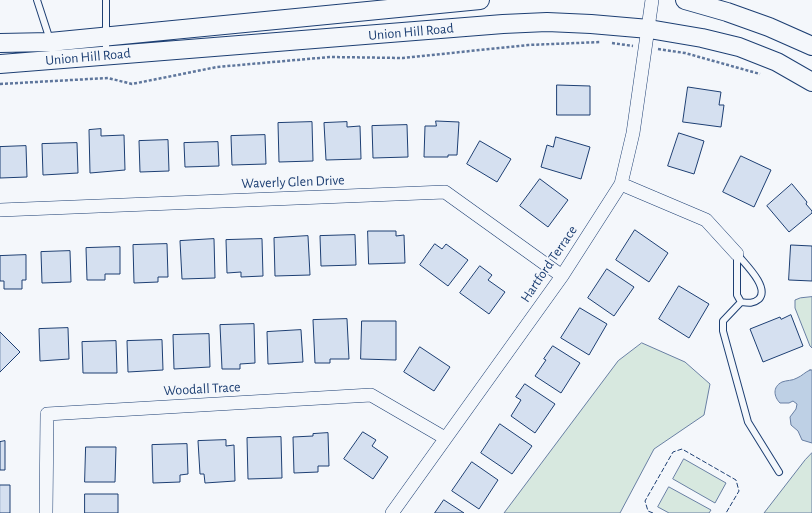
<!DOCTYPE html>
<html>
<head>
<meta charset="utf-8">
<style>
  body { margin:0 }
  canvas { display:block; background:#f4f7fb }
</style>
</head>
<body>
<canvas width="812" height="513"></canvas>
<script>
const ctx = document.querySelector('canvas').getContext('2d');
ctx.lineJoin = 'round';
function fill(path, color) { ctx.fillStyle = color; ctx.fill(path, 'evenodd'); }
function strokePath(path, color, width, dash) { ctx.strokeStyle = color; ctx.lineWidth = width; ctx.lineCap = dash ? 'butt' : 'round'; ctx.setLineDash(dash || []); ctx.stroke(path); }
function label(font, color, halo, rows, align = 'center') {
  ctx.font = font + ' "Alegreya Sans",sans-serif'; ctx.lineWidth = 3; ctx.setLineDash([]); ctx.textBaseline = 'middle'; ctx.strokeStyle = halo; ctx.fillStyle = color; for (const [text, x, y, turn = 0] of rows) {
    ctx.save(); ctx.translate(x, y); ctx.rotate((+turn || 0) * Math.PI / 180); ctx.textAlign = isNaN(turn) ? turn : align; if (halo) ctx.strokeText(text, 0, 0); ctx.fillText(text, 0, 0); ctx.restore();
  }
}
const green = new Path2D(`
  M812,297V348L810,346L795,308V300L800,298Z
  M642,343L685,362L710,384L704,415L654,449L620,513H504L618,361Z
  M812,453V513H764L805,460Z
  M684,459L726,483L715,503L673,479Z
  M669,487L711,510L709,513H669L658,507Z`);
const water = new Path2D(`
  M810,370H812V443L802,440L798,431L791,425L790,417L796,409L797,404L793,401L789,403H780C774,397 772,387 782,382C787,380 792,381 797,378C802,376 805,372 810,370Z`);
const building = new Path2D(`
  M557,85L590,86V115H557Z
  M688,87L721,92L719,105H724L721,127L683,122Z
  M436,121L459,122L457,155H448V157H424L425,126H436Z
  M312,122L313,161L279,162L278,123Z
  M347,122V127L360,126L361,159L326,160L324,123Z
  M407,125L408,157L373,158L372,126Z
  M101,129V136L124,135L125,170L90,173L89,130Z
  M679,133L704,141L694,174L668,166Z
  M265,135L266,164L232,165L231,136Z
  M556,137L590,147L581,179L541,167L547,145L553,147Z
  M168,140L169,171L140,172L139,141Z
  M480,141L511,159L497,182L467,164Z
  M218,142L219,166L185,167L184,143Z
  M77,143L78,173L43,175L42,144Z
  M26,146L27,177L0,178V147Z
  M741,156L771,170L754,207L723,192Z
  M540,179L568,200L548,227L520,206Z
  M792,184L807,202L806,204L812,211V213L789,232L767,206Z
  M635,230L668,253L649,282L616,260Z
  M368,231H396V236L404,235L405,263L369,264Z
  M355,235L356,265L321,266L320,236Z
  M308,236L310,275L275,276L274,238Z
  M214,239L215,278L182,279L180,241Z
  M262,239L263,276L241,277V272L227,273L226,240Z
  M167,244L168,277H158V282L134,283L133,245Z
  M435,244L442,249L446,244L468,260L448,286L420,265Z
  M791,245L812,246V281L789,280Z
  M120,247V274H105V280H87L86,248Z
  M70,251L71,282L42,283L41,252Z
  M26,255V280H22V289H4V281H0V256Z
  M480,266L492,275L488,280L505,292L489,314L460,293Z
  M607,269L634,287L614,316L588,298Z
  M679,286L709,304L689,338L659,319Z
  M580,308L607,324L589,355L561,338Z
  M791,315L803,346L763,362L750,329L780,317L781,319Z
  M347,319L349,359H330V363H315L313,320Z
  M362,321H396V360L361,359Z
  M254,324L255,363L240,364V369H222L220,325Z
  M68,328L69,359L40,361L39,329Z
  M301,330L303,362L268,364L267,332Z
  M0,332L20,352L0,372Z
  M209,334L210,367L174,369L173,335Z
  M162,340L163,370L128,372L127,341Z
  M116,341L117,373H83L82,342Z
  M553,346L580,363L561,393L535,376L546,360L544,359Z
  M420,347L450,367L434,391L404,372Z
  M525,384L555,404L535,433L511,416L521,400L516,397Z
  M500,424L532,446L512,474L481,453Z
  M363,432L376,440L372,446L388,457L373,479L344,459Z
  M328,433L329,466H318V472L294,473L293,437L313,436V434Z
  M281,437L282,478L248,479L247,438Z
  M226,440V446L234,445L235,481L205,483L204,474H200L198,441Z
  M5,441V470H0V442Z
  M187,444L188,474L180,475V482L153,483L152,445Z
  M86,447H116L115,482H85Z
  M472,462L498,480L479,509L452,491Z
  M0,485H10V513H0Z
  M85,494H118V513H85Z
  M444,500L464,513H435Z`);
const path = new Path2D(`
  M612,43L633,46
  M658,49L685,53L760,74
  M0,84L108,78L132,84L217,67L330,57L403,58L528,45L601,42`);
const lane = new Path2D(`
  M37,0L50,40
  M106,0V54
  M737,254V295L741,302L723,321V331L748,422L779,472
  M737,254C744,263 770,287 759,299C753,304 748,303 741,302`);
const street = new Path2D(`
  M621,184L706,220L737,254
  M0,210L445,192L562,276
  M46,513L47,414L371,395L445,438
  M392,513L562,276L621,184L633,133L652,0`);
const secondary = new Path2D(`
  M685,0L727,12L769,27L812,46
  M0,43L50,42L480,0
  M0,64L503,24L547,22L591,24L649,29L702,38L739,47L777,62L812,82`);
const fence = new Path2D(`
  M653,513L648,511L645,501L673,452L682,449L736,480L739,491L726,513`);
const streetNames = [
  ["Union Hill Road",411,32,-5],
  ["Union Hill Road",88,57,-5],
  ["Waverly Glen Drive",293,182,-2],
  ["Hartford Terrace",549,264,-56],
  ["Woodall Trace",202,389,-3]
];
fill(green, '#d7e8df');
strokePath(green, '#687fa3', 1);
fill(water, '#bed0e5');
strokePath(water, '#687fa3', 1);
fill(building, '#d5e0f0');
strokePath(building, '#1d3f73', 1);
strokePath(lane, '#1d3f73', 8);
strokePath(street, '#1d3f73', 14);
strokePath(secondary, '#1d3f73', 20);
strokePath(path, '#5e769c', 2.5, [3, 2]);
strokePath(lane, '#f4f7fb', 6);
strokePath(street, '#f4f7fb', 13);
strokePath(secondary, '#f4f7fb', 18);
strokePath(fence, '#1d3f73', 1, [5, 2]);
label('14px', '#1d3f73', '#f4f7fb', streetNames);
</script>
</body>
</html>
